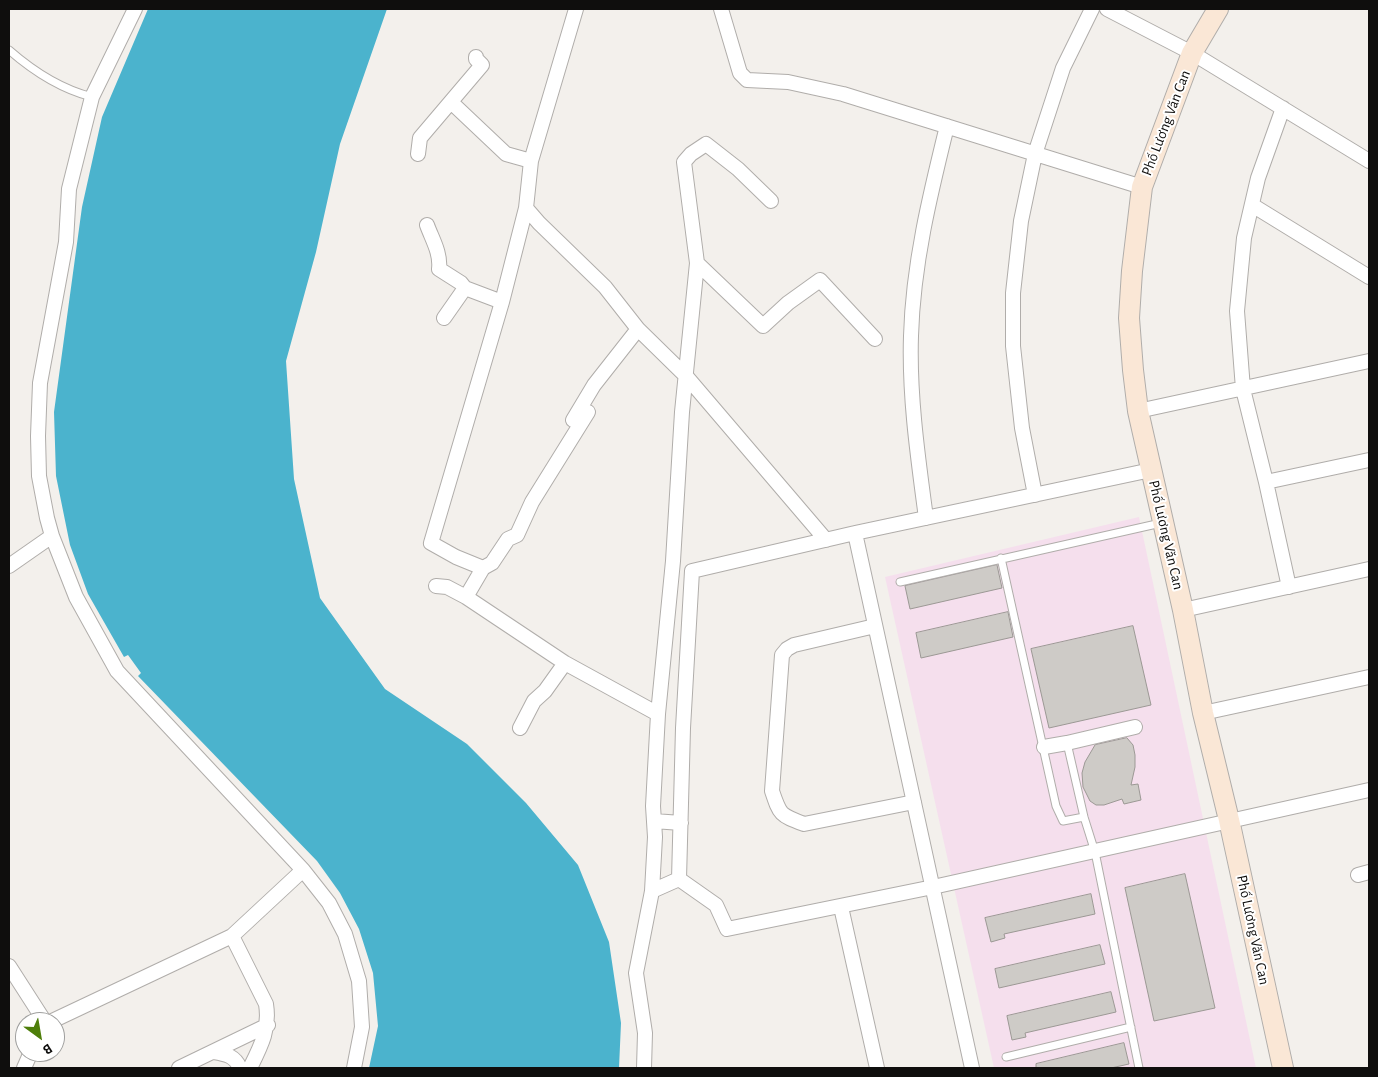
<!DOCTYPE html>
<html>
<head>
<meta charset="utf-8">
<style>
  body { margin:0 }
  #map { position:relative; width:1378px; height:1077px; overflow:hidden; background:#f3f0ec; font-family:"Alegreya Sans",sans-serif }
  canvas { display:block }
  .frame { position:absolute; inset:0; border:10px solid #0f0e0d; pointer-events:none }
  .north { position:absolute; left:15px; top:1012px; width:50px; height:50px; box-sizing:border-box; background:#fff; border:1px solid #9f9f9e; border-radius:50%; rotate:148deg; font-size:14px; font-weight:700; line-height:20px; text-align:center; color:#0f0e0d }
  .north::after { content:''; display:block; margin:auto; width:18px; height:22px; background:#4e7e0a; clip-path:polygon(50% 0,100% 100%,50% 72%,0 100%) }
</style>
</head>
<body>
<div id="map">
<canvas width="1378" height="1077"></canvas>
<div class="frame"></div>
<div class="north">B</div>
</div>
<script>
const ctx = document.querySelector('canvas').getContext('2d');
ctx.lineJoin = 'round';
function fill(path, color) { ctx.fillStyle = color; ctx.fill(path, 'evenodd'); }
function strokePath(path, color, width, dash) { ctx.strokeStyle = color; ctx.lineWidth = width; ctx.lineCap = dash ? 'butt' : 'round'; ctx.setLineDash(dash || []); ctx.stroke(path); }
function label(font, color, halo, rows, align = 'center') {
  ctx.font = font + ' "Alegreya Sans",sans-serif'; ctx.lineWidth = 4; ctx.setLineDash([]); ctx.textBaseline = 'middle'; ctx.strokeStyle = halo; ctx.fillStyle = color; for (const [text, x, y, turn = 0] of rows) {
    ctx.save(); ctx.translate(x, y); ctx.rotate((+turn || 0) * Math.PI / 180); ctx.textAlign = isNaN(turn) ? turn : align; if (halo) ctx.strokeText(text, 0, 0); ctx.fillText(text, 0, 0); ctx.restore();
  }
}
const education = new Path2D(`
  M1139,517L1256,1068H994L885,577Z`);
const water = new Path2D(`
  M148,9H387L340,144L316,252L286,361L294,479L320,598L385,689L467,744L526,803L578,865L609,942L621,1023L619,1068H369L378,1026L373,973L359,929L340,893L317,861L138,676L141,673L128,655L124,657L88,594L70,545L56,476L54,412L82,207L102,117Z`);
const building = new Path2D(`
  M997,565L1002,588L910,609L905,586Z
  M1008,612L1013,637L921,658L916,633Z
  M1133,626L1151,705L1049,728L1031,649Z
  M1127,738L1133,745L1135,755V767L1131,785L1138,784L1141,800L1124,804L1122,799L1104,805H1096L1090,801L1083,787L1082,773L1085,762L1095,745Z
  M1185,874L1215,1008L1154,1021L1125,888Z
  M1091,894L1095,914L1004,934L1005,938L991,942L985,918Z
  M1100,945L1105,964L999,988L995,969Z
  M1111,992L1116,1012L1025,1033L1026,1037L1012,1040L1007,1016Z
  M1124,1043L1129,1064L1111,1068H1036V1064Z`);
const lane = new Path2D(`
  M9,50C33,71 61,89 92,97
  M1001,558L1056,806L1063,821L1084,817
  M900,582L1161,523
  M1067,743L1084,817L1095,852L1139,1068
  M1006,1057L1131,1027`);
const street = new Path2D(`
  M135,9L92,97L69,189L66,242L40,383L38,436L39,476L47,518L52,536L76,597L117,671L303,870L329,903L345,934L359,981L362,1027L354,1068
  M721,9L740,73L747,80L788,82L843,94L1142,187
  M1107,9L1192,53L1369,161
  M451,102L506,154L531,161
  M1283,108L1258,178L1244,238L1237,311L1243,389L1266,482L1289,587
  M418,154L420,138L482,65L476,59V57
  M1252,205L1369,277
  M526,208L539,223L605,287L638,329L686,376L826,540
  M427,225C432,239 441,253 439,269L461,283L465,288
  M697,263L763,326L788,303L820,280L875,339
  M444,318L465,288L502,302
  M1138,411L1369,361
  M573,420L594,385L638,329
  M1151,470L855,533L692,571L683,728L679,879L716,905L727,929L933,887L1369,790
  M1266,482L1369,460
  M1035,495L1022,428L1013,346V293L1021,221L1035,154L1063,68L1092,9
  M926,518C918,458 909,396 911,336C913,264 930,195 947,126
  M855,533L972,1068
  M9,566L52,536
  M483,568L456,557L431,543L502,302L526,208L531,161L576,9
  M436,586L447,587L466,597L565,663L658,714
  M466,597L483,568L492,563L508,539L517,535L532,502L588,412
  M1183,610L1369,569
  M875,626L794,645L787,649L782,655L772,791C780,815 780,815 804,824L914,802
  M1203,713L1369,677
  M520,728L534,701L545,691L565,663
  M1044,747L1067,743L1135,727
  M654,821L681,823
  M1358,875L1369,872
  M652,891L679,879
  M841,907L877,1068
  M232,936L266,1004C270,1029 261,1046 250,1068
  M9,966L45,1022
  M50,1022L232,936L303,870
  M214,1052C226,1054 235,1056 240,1068
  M24,1068L31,1052
  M179,1068L268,1025
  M644,1068L645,1033L636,973L652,891L655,837L653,806L658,714L673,561L682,412L697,263L684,162L691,154L706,144L738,169L771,201`);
const secondary = new Path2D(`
  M1218,9L1192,53L1142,187L1132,271L1129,318L1133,370L1138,411L1183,610L1203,713L1229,820L1283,1068`);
const streetNames = [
  ["Phố Lương Văn Can",1166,123,-69],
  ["Phố Lương Văn Can",1166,535,77],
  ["Phố Lương Văn Can",1253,930,78]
];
fill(education, '#f5dfed');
fill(water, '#4bb3cd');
fill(building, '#cecbc7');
strokePath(building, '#9c9995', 1);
strokePath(lane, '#b0adaa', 9);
strokePath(street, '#b0adaa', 16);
strokePath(secondary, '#b0adaa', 22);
strokePath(lane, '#fff', 7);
strokePath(street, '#fff', 14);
strokePath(secondary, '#fae7d6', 20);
label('15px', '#0f0e0d', '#fff', streetNames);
</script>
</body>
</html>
